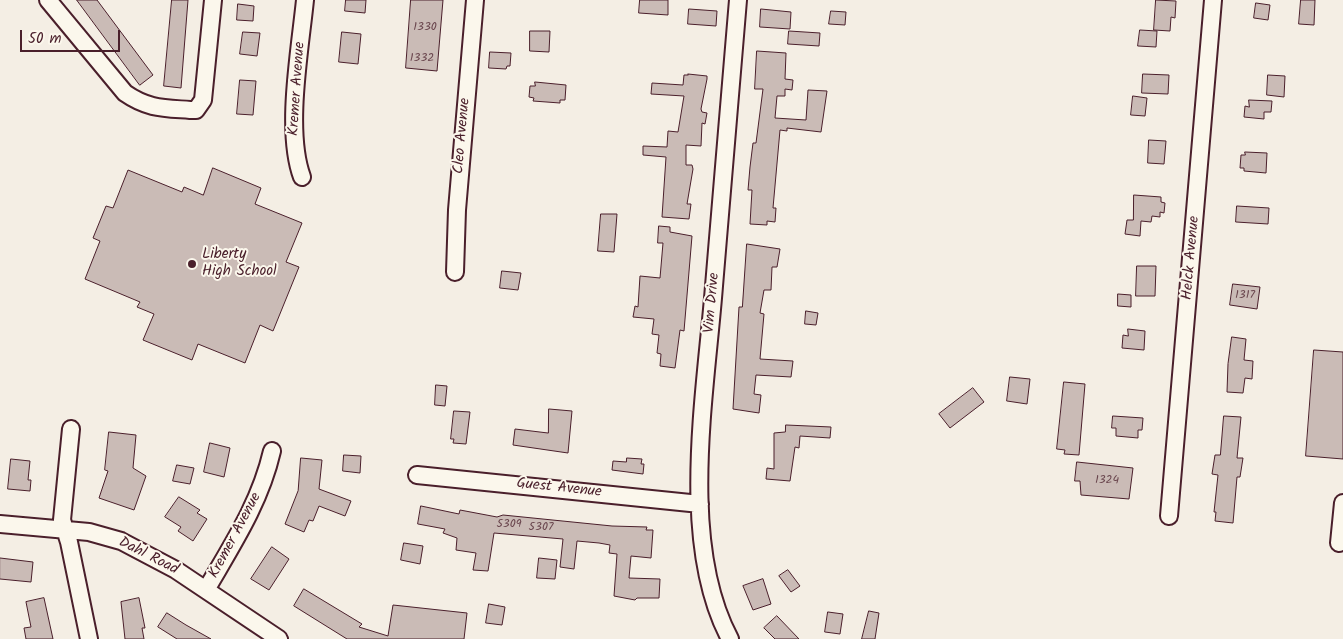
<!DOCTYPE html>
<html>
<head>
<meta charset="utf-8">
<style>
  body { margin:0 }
  #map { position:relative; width:1343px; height:639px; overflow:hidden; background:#f4eee4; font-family:Kalam,sans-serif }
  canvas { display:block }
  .scale { position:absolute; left:20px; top:30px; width:100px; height:22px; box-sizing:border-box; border:2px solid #4a1f2b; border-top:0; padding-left:6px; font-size:15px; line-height:18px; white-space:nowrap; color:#4a1f2b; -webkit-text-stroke:4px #fbf7ec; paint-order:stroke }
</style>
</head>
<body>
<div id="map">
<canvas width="1343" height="639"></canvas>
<div class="scale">50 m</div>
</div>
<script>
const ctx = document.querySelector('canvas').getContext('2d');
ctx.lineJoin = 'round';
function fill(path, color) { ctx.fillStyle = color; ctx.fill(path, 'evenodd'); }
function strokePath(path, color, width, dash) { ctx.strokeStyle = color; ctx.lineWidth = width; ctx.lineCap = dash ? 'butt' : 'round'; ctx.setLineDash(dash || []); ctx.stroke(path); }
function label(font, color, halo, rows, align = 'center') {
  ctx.font = font + ' Kalam,sans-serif'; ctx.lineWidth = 4; ctx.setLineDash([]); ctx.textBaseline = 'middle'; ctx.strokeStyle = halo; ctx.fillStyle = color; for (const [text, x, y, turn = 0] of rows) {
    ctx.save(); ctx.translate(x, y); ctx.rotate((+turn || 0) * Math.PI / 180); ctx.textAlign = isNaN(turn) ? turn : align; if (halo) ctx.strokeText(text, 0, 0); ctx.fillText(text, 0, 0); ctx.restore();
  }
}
const building = new Path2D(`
  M77,0H97L153,75L140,85Z
  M172,0H188L181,88L164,86Z
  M346,0H366L365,13L345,11Z
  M411,0H443L437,71L406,68Z
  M640,0H668V15L639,13Z
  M1156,0L1176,1L1175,18L1171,17L1170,31L1154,30Z
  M1301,0H1315L1314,25L1299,24Z
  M1256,3L1270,5L1268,20L1254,18Z
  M238,4L254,6L253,21L237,20Z
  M689,9L717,11L716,26L688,24Z
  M761,9L791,12L790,29L760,27Z
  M831,11L846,12L845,25L829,24Z
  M1140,30L1157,31L1156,47L1138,46Z
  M530,31H550L549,52L530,51Z
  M789,31L820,33L819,46L788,44Z
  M243,32L260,33L257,56L240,54Z
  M342,32L361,34L358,64L339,62Z
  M757,51L786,53L785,79L793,80L792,90L785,89V96H777L775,118L806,120L808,90L827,91L821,132L787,128V131L780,130L773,208H776L775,222L767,221V225L750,224L752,190H748L750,167L753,143H756L763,89H755Z
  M490,52L511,53L510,66H507L506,69L489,68Z
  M688,74L707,76V79L701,109L702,112L707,113L705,124L702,123L701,146L686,145V165H692L693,169L687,204H691L689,219L662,217L666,157L643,155V146L667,147L668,131L678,132L684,96L651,94L652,83L683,85L684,75H688Z
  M1143,74L1169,75L1168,94L1142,93Z
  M1268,75L1285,76L1284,97L1267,95Z
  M240,80L256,81L253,115L237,114Z
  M535,82L566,85L565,100H560V103L533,101L534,98L529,97L530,86H535Z
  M1133,96L1147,98L1145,116L1131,115Z
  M1249,100L1272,101L1271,112H1264V119L1244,117L1245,106L1249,107Z
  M1149,140L1166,141L1164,164L1148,163Z
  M1245,152L1267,153L1266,173L1244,171V168H1240L1241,155H1245Z
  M213,168L261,188L255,204L302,223L286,262L299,267L273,331L260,325L245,363L198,344L192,360L143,340L154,314L137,307L140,302L85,279L100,241L93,238L106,206L113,208L128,170L182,192L184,187L203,195Z
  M1134,195L1161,197V202L1165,203L1164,213L1160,212V217L1152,216L1151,222L1141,221L1140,236L1125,234L1127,220H1133Z
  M1237,206L1269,208L1268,224L1236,222Z
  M601,214H617L614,252L598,251Z
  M659,226L670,227V232L692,236L684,331L680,330L675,368L660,366L661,354L657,353L659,335L652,334L654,319L633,317L635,306L638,307L640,276L660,278L663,243H658Z
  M747,244L780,249L777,267H772L771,290H764L760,313L764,314L760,359L793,361L791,377L756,375L754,394L761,395L759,413L733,409L739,307H742Z
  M1137,266H1156L1155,296H1136Z
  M502,271L521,273L518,290L500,288Z
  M1233,284L1260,287L1257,309L1230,305Z
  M1118,294L1131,295V307L1118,306Z
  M806,311L818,313L816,325L805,324Z
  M1128,329L1145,331L1144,350L1122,348L1123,335L1128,336Z
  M1232,337L1246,339L1244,360L1253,361L1252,379L1245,378L1243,393L1227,392L1228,364Z
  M1314,350L1343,352V459L1306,456Z
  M1010,377L1030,379L1027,404L1007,401Z
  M1064,382L1085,384L1079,455L1064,454L1065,450L1057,449Z
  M436,385L447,386L445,406L435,405Z
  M973,388L984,402L950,428L939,414Z
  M549,409L572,411L568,453L513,445L515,429L548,433Z
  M454,411L470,412L466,444L453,443L454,439H451Z
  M1113,416L1143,418L1142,430H1138V438L1116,436V428H1112Z
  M1224,416L1241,417L1237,458H1243L1240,477H1237L1233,523L1215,521L1216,512H1214L1218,475L1212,474L1215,455H1220Z
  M786,425L831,427L830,438L800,436L799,448L795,447L790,481L766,479L767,468L774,469V433L785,432Z
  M109,432L136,435L133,468L146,476L134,510L99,498L108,471L105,470Z
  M210,443L230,448L224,477L204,472Z
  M344,455L361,456L360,473L343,471Z
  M301,458L322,460L319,489L351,501L345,516L319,506L313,521L309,520L304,532L285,524L298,491Z
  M627,458L642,459L641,464H644L643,474L612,470L613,461L626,462Z
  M11,459L30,461L28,480H31L30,491L8,489Z
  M1077,462L1133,468L1129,499L1081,495L1080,481H1075Z
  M177,465L194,468L190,484L173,481Z
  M179,497L200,510L197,513L207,519L193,541L178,531L181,527L165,517Z
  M421,506L459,514L460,510L497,517L503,515L612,526L647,527L646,530H653L651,558L631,556L629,578L660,579L659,598H637L635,600L614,596L617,554L609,553L610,545L599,543L577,541L574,569L560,567L563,539L494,533L488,571L473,570L476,553L456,550L457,538L443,533L445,529L418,524Z
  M404,543L423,546L420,564L401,560Z
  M272,547L289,559L269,590L251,579Z
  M0,558L33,562L31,582L0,579Z
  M539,558L557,560L555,579L537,578Z
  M788,570L800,586L791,592L779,576Z
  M763,579L771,604L753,610L743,586Z
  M304,589L362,624L359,627L388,636L393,605L467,613L464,639H347L294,606Z
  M44,598L53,639H26L24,628L31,627L26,602Z
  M139,598L145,628H142L144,639H125L121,602Z
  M489,604L505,607L502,625L486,623Z
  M869,611L879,613L875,639H862Z
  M828,612L843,614L840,634L825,632Z
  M167,613L186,625L211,639H177L158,627Z
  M777,616L799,639H775L764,628Z`);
const minor = new Path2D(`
  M48,0L125,93C148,109 164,108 190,110H196L203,100L213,0
  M302,177C285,131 300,50 305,0
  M455,272L457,210L475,0
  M71,429L62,520L69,542L89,639
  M417,475L700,504
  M1169,516L1213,0
  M0,524L89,532L121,541L176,570L279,639
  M1339,543L1343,503
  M206,590C232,545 260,503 272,451
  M730,639C678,542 706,392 714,286C722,190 730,95 738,0`);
const markers = [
  [192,264,5,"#4a1f2b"]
];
const numberNames = [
  ["1330",425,28],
  ["1332",422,59],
  ["1317",1245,296],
  ["1324",1107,481],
  ["5309",509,525],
  ["5307",541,528]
];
const streetNames = [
  ["Kremer Avenue",298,89,-86],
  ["Cleo Avenue",463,136,-85],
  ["Helck Avenue",1192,258,-85],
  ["Vim Drive",713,303,-85],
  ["Guest Avenue",559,489,6],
  ["Kremer Avenue",236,536,-62],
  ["Dahl Road",148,557,27]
];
const poiNames = [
  ["Liberty",202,255],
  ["High School",202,272]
];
fill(building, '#cabbb6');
strokePath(building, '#4a1f2b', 1);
strokePath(minor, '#4a1f2b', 20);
strokePath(minor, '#fbf7ec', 16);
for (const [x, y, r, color] of markers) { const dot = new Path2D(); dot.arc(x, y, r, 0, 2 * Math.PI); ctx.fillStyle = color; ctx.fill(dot); strokePath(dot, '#fbf7ec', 2); }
label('12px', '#6a464e', null, numberNames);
label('15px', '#4a1f2b', '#fbf7ec', streetNames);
label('15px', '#4a1f2b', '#fbf7ec', poiNames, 'left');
</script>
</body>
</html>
